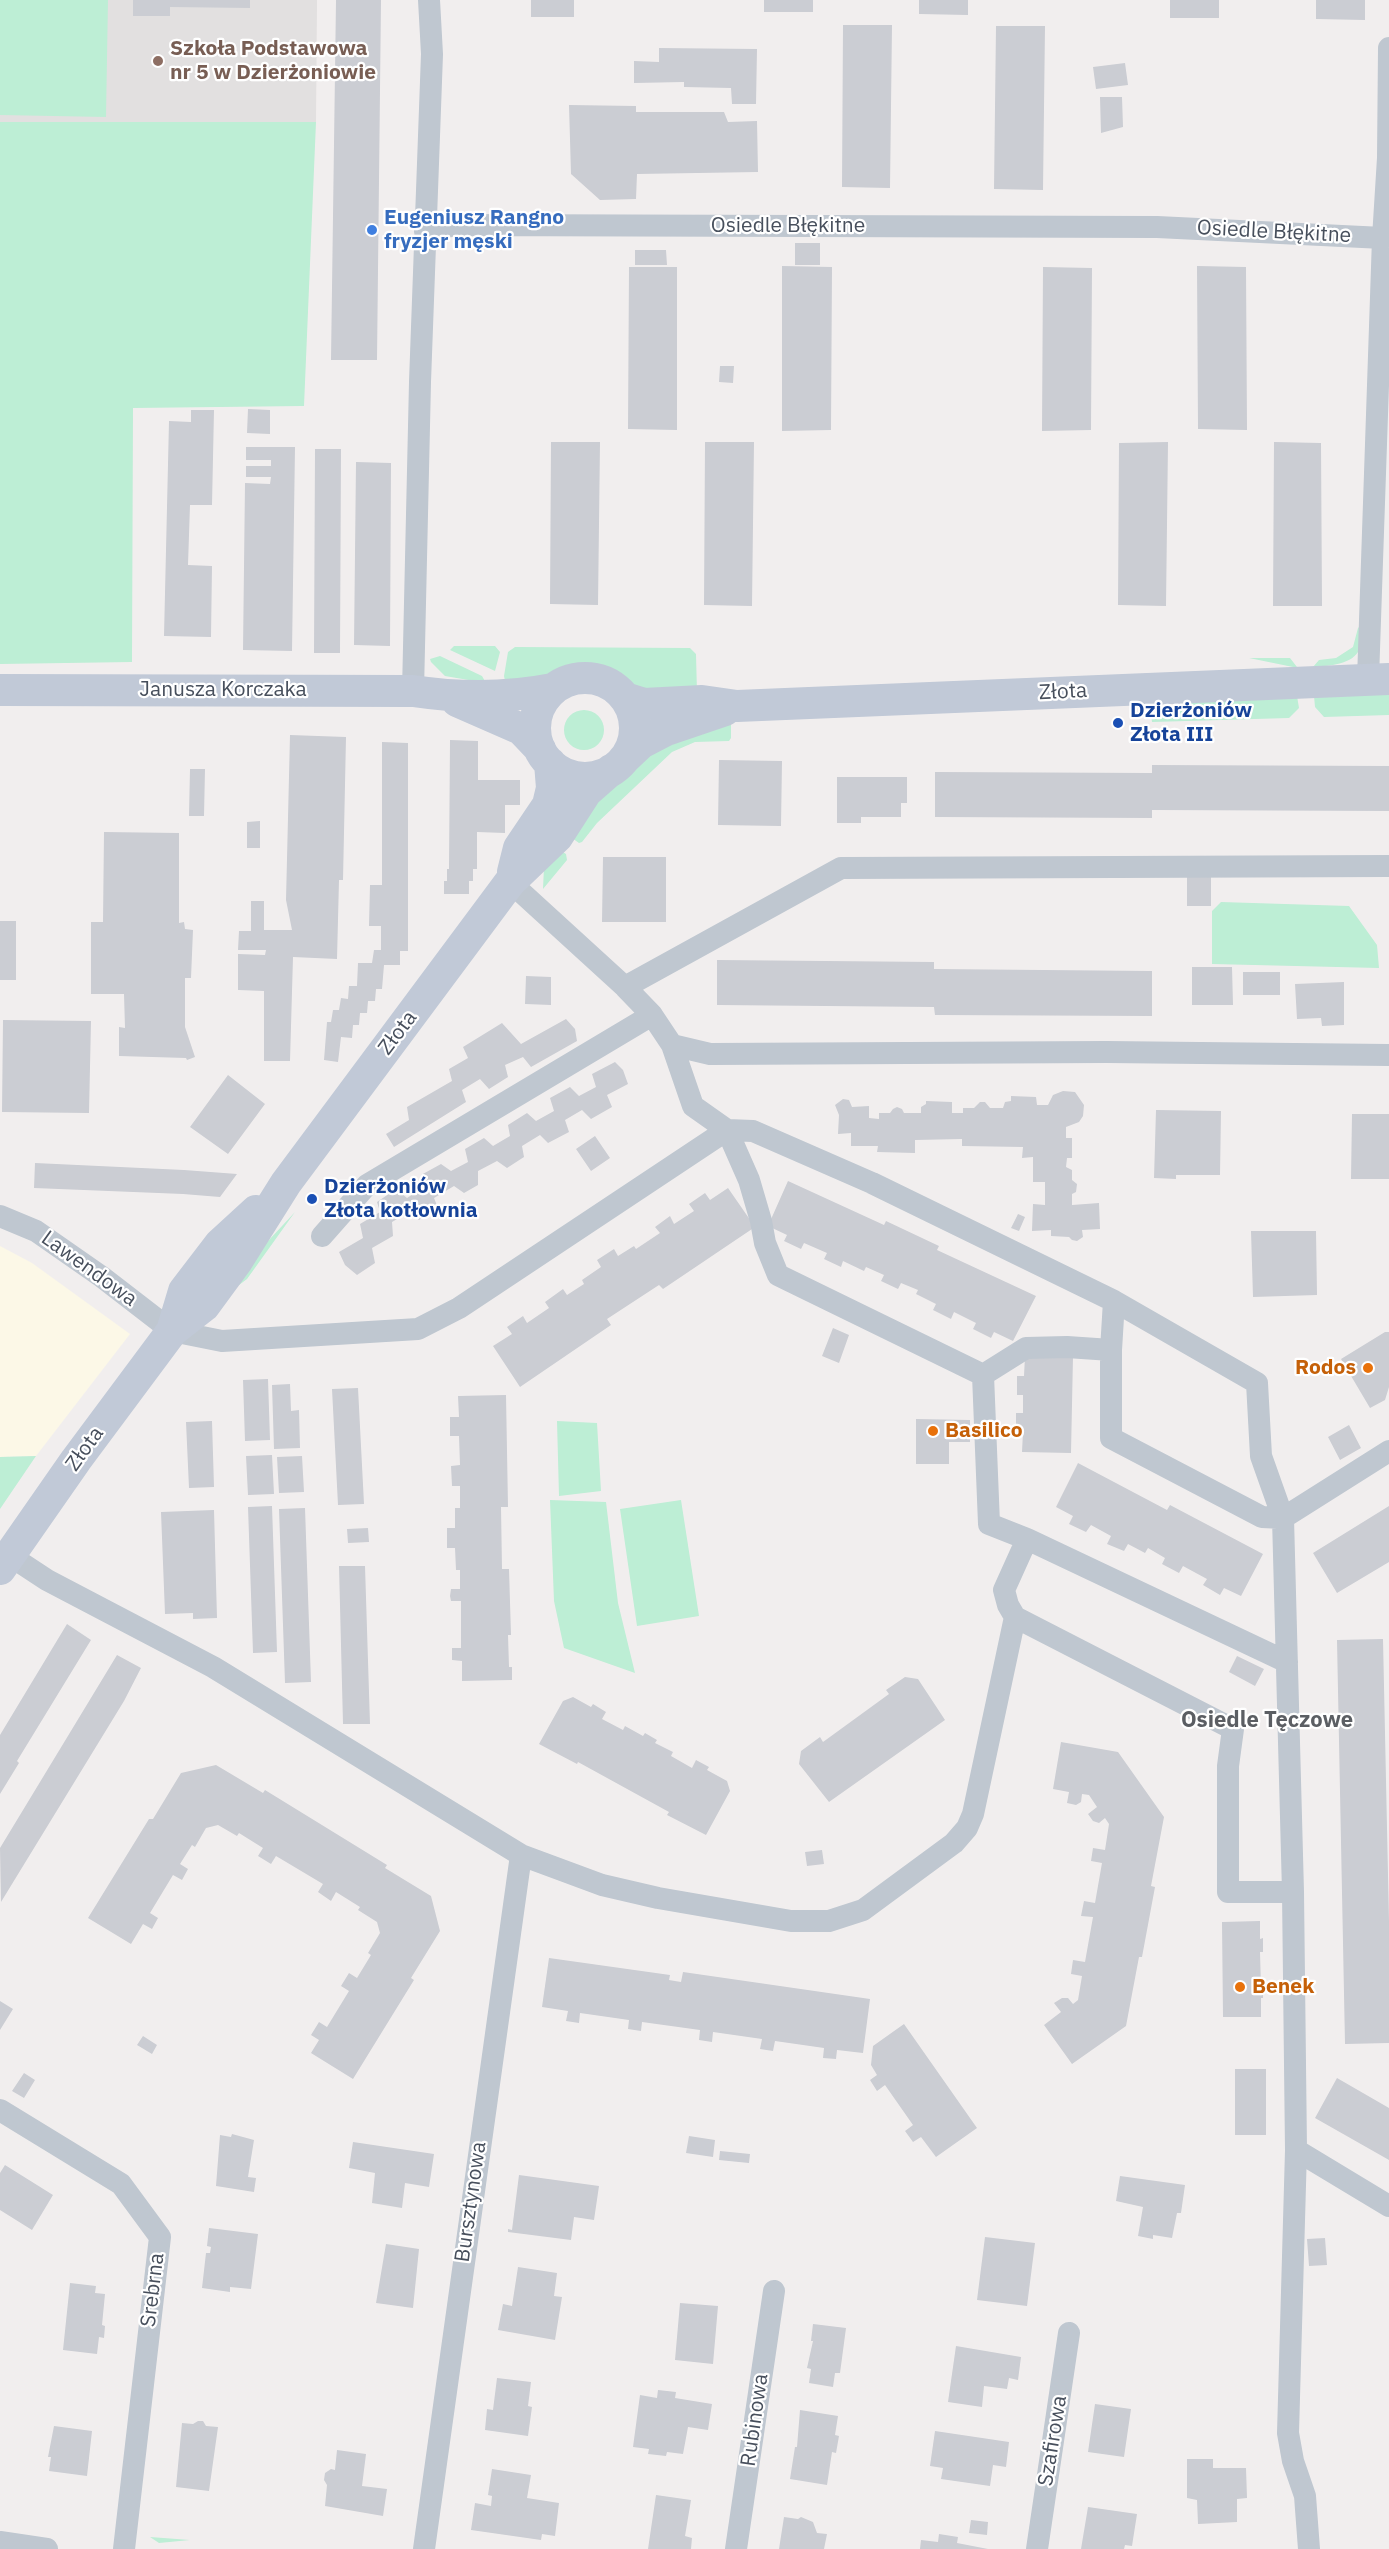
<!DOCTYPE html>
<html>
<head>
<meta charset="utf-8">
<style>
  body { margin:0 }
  canvas { display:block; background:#f1eeee }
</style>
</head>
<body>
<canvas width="1389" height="2549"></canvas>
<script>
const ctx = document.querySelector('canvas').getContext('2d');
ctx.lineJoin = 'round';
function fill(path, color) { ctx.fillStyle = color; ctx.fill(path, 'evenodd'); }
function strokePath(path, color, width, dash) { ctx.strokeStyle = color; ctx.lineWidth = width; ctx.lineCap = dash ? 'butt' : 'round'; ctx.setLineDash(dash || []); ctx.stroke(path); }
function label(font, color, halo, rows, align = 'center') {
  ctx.font = font + ' "IBM Plex Sans",sans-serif'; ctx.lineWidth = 4.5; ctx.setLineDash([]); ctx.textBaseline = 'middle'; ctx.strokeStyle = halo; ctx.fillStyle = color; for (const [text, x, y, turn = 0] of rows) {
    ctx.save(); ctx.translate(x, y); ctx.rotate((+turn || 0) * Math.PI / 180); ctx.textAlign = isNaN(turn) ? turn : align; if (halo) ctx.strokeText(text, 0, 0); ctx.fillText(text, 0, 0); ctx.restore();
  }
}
const commercial = new Path2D(`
  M0,1246L32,1263L130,1334L36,1456L0,1457Z`);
const education = new Path2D(`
  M0,0H317L316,122H0Z`);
const green = new Path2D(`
  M0,0H108L106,117L0,115Z
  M0,122H316L304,406L133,408L132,662L0,664Z
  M1364,623C1363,631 1363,645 1358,652C1350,665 1326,666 1313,667L1319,660L1336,658L1353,647L1358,628Z
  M454,646H495L500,652L495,671L450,650Z
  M515,647L690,648L696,654L697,693L632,692L616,679L592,670L571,671L543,684L506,686L504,676L508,652Z
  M440,656L482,676L486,683L445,676L431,662L430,659Z
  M1249,658H1290L1297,667H1293Z
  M1389,692V715L1324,717L1315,707L1314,696Z
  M1297,696L1299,708L1289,718L1152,722L1151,714L1198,700Z
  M564 730a20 20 0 1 1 40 0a20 20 0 1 1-40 0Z
  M731,724V738L729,741L695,742L672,752L597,823L582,842L579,843L569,836L577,824L640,754Z
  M558,849L566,854L567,860L543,889L544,867Z
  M1221,902L1349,906L1377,945L1379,968L1212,964V911Z
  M295,1212L247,1279L239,1285L230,1282Z
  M557,1421L597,1423L601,1491L559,1496Z
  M36,1456L0,1509V1457Z
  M550,1500L606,1502L618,1603L635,1673L564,1648L554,1601Z
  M681,1500L699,1616L637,1626L620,1509Z
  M150,2537L190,2540L159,2543Z`);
const building = new Path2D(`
  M133,0H250V8L170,7V16H133Z
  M336,0H381L377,360H331Z
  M531,0H574V17H531Z
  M764,0H813V12H764Z
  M919,0H968V15L919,14Z
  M1170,0H1219V18H1170Z
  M1316,0H1365V20L1316,19Z
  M843,25H892L890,188L842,187Z
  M996,26H1045L1043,190L994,189Z
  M659,48L757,49L756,104H732L731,88L684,87V82L634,83V61L659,62Z
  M1125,63L1128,85L1096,89L1093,67Z
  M1100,97H1122L1123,127L1101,133Z
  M569,105L636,106V112H724L728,122L757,121L758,172L637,174L636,199L600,200L571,174Z
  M795,243H820V265H795Z
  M635,250H666L667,265H635Z
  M782,266L832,267L831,430L782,431Z
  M1197,266L1246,267L1247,430L1198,429Z
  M629,267H677V430L628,429Z
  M1043,267L1092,268L1091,430L1042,431Z
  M720,366H734L733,383L719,382Z
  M248,409L270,410V434L247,433Z
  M191,410H214L212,505H190L188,565L212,566L211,637L164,636L169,421L191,422Z
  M551,442H600L598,605L550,604Z
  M705,442H754L752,606L704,605Z
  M1168,442L1166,606L1118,605L1119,443Z
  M1274,442L1321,443L1322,606H1273Z
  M246,447H295L292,651L243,650L245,483L270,484L271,477H246V466H271V460H246Z
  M315,449H341L340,653H314Z
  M356,462L391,463L390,646L354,645Z
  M290,735L346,737L343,880H339L337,959L293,957L290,1061H264V991L238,990V954L265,955L266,950H238L239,931H251V901H264V930H292L286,900Z
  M450,740L478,741V780H520V805H505V833L477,832V869H473V881H469V894H444V881H447V869H449Z
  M382,742L408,743V951H400V965H384L382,989H376L375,1001H368L367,1013H360L359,1025H353L352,1038L341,1037L338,1062L324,1060L327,1022H331L333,1010H339L341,998L348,999L349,986H357L358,963H372L374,950H381V926H369L370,885H382Z
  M719,760L782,761L781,826L718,825Z
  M1152,765L1389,766V811L1152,810V818L935,817V772L1152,773Z
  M190,769H205L204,816H189Z
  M837,777H907V803H901V817H861V823H837Z
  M260,821V848H247V822Z
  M104,832L179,833V923L184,922L185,929L193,930L191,978H185V1027L195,1057L187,1060L186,1058L119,1056V1027L125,1028L124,994H91V922H103Z
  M603,857H666V922H602Z
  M1211,866V906H1187V867Z
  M0,921H16V980H0Z
  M717,960L934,962V969L1152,971V1016L935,1015L934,1007L717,1005Z
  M1192,967H1232L1233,1005H1192Z
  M1243,972H1280V995H1243Z
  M526,976L551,977V1005L525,1004Z
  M1344,982V1025L1322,1026L1321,1018L1297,1019L1295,984Z
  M566,1019L575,1029L577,1041L531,1067L523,1057L505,1065L508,1077L489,1089L480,1079L462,1090L466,1102L394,1147L386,1134L409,1120L407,1107L452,1081L449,1069L468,1058L463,1047L502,1023L521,1044Z
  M3,1020L91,1021L89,1113L2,1112Z
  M615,1062L623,1070L628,1084L607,1095L612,1107L591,1119L582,1110L565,1120L569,1132L548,1143L540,1135L522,1146L524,1157L507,1168L497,1161L478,1171V1185L464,1193L454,1186L434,1198L438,1208L419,1220L409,1212L392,1222L393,1236L372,1248L375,1263L357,1275L345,1265L339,1252L363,1238L360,1224L380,1212L377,1202L396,1189L407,1198L424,1187L421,1175L441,1164L451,1171L468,1162L465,1149L484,1138L493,1146L510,1136L508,1125L527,1113L536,1121L554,1111L550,1098L570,1087L579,1096L596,1087L592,1074Z
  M228,1075L265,1104L228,1154L190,1127Z
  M1063,1091L1075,1092L1084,1105L1083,1116L1079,1122L1066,1127V1138H1072V1158H1067L1066,1167L1072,1170V1180L1077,1184L1076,1192L1072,1194V1205L1099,1203L1100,1229L1082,1230L1083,1237L1077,1241L1072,1240L1069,1237L1051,1236V1230L1032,1231L1033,1204L1045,1205V1182H1033V1157L1022,1158L1023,1147L962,1146V1139L915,1140V1153L877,1152L878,1146H851V1133L838,1134L839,1115L835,1105L843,1099L849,1100L852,1107L869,1106V1118L879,1119V1113H890L893,1109L897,1107L902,1109L904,1113H921V1107L926,1104V1101L952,1102V1113H963V1108H974L980,1102H985L990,1108H1003L1005,1102L1011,1101V1096L1036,1097L1037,1105H1048L1053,1095Z
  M1156,1110L1221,1111L1220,1175H1176V1179L1154,1178Z
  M1352,1114H1389V1179H1351Z
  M595,1136L610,1158L591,1171L576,1149Z
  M35,1163L184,1170L237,1174L220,1197L183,1194L34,1188Z
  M788,1181L884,1225L886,1221L939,1246L937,1250L1036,1296L1013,1341L994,1332L991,1338L973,1329L976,1323L954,1312L951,1319L933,1310L936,1304L916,1294L918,1290L901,1283L898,1289L881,1281L884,1275L866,1267L864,1271L843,1261L841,1267L824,1259L827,1253L804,1243L801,1249L784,1241L787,1235L768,1226Z
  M728,1188L755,1227L663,1289L659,1285L607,1319L611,1325L520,1387L493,1346L512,1334L507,1327L523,1316L527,1323L549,1308L545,1302L563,1289L567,1295L584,1284L582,1280L601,1267L597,1260L614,1249L618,1256L634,1246L636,1249L660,1233L655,1227L670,1216L674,1224L694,1211L689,1204L705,1193L710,1200Z
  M1018,1214L1025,1217L1019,1231L1011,1228Z
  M1251,1231H1316L1317,1295L1253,1297Z
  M833,1328L849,1335L839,1363L822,1356Z
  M1385,1332H1389V1387L1385,1400L1370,1408L1341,1359Z
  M1025,1356H1073L1071,1453L1022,1452L1023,1432H1016V1413H1023V1395H1017V1376H1024Z
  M268,1379L270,1440L245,1441L243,1380Z
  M290,1384L291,1411L299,1410L300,1448L274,1449L272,1385Z
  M358,1388L364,1504L338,1505L332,1389Z
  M506,1395L508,1507H501L502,1569H509L511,1635H508L509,1667H512V1680L462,1681V1661L452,1660V1648H461V1601H451L450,1596L451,1589H460V1570H456L455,1548H447V1528H455V1508H460V1486H452L451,1466L460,1465L459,1436H450V1417H459L458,1396Z
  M916,1419L970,1420V1442H949V1464H916Z
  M212,1421L214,1487L189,1488L186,1422Z
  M1349,1425L1361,1448L1340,1460L1328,1437Z
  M272,1455L274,1494L248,1495L246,1456Z
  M302,1456L304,1492L279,1493L277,1457Z
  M1078,1463L1167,1510L1170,1505L1263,1554L1241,1596L1224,1588L1220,1595L1203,1585L1207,1579L1183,1566L1179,1573L1162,1564L1165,1558L1148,1548L1145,1553L1128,1544L1124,1551L1107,1544L1111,1536L1091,1525L1086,1532L1069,1524L1073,1516L1056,1507Z
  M272,1506L277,1652L253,1653L248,1507Z
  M1389,1506V1562L1337,1593L1313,1553Z
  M305,1508L311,1682L285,1683L279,1509Z
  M214,1510L217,1618L193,1619V1613L165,1614L161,1512Z
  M368,1528L369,1542L348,1543L347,1529Z
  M339,1566H365L370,1724H343Z
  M67,1624L91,1640L17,1761L19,1763L0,1794V1735Z
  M1383,1639L1389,1922V2043L1345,2044L1337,1640Z
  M117,1655L141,1668L124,1701L1,1902L0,1848Z
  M1237,1656L1264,1669L1255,1686L1229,1672Z
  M905,1677L918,1679L945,1720L829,1802L799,1764L801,1751L820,1737L823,1742L889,1694L886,1690Z
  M573,1697L591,1707L593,1704L606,1712L602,1719L623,1730L625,1726L643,1736L645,1733L657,1740L655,1743L673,1752L671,1756L692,1768L696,1760L709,1767L707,1770L727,1781L730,1791L706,1835L667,1815L669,1812L578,1762L577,1764L539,1744L563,1701Z
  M1061,1742L1118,1752L1164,1817L1151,1886L1155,1887L1142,1957H1139L1126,2026L1072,2064L1044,2025L1061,2012L1054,2003L1062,1998H1068L1073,2004L1078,2000L1082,1976L1071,1974L1073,1960L1085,1962L1093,1917L1081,1916L1084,1901L1095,1903L1102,1863L1091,1861L1093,1848L1105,1850L1109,1824L1105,1818L1099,1823L1093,1821L1088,1814L1097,1807L1089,1795L1082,1794L1081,1802L1076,1805L1067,1803L1069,1792L1053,1789Z
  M216,1765L263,1793L265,1790L387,1865L385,1868L431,1896L440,1931L411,1978L414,1980L353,2079L311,2053L319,2040L311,2035L319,2022L327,2027L349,1991L341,1986L349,1973L357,1978L371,1955L368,1953L380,1933L377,1922L358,1910L360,1907L336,1892L331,1901L318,1892L323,1884L276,1856L271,1864L258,1856L263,1848L239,1833L237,1836L218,1825L206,1828L195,1847L192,1845L180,1864L188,1869L182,1880L173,1875L150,1913L158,1918L152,1929L143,1924L131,1944L88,1918L149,1819H153L181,1773Z
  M822,1850L824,1864L807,1866L805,1852Z
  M1260,1921V1939L1263,1938V1952H1260L1261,1988H1263V1998H1261V2017H1223L1222,1922Z
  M549,1958L670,1975L669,1980L681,1982L683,1972L870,1999L863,2053L837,2050L836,2059L823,2058L824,2048L775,2041L773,2051L760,2049L762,2039L713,2032L712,2042L699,2040L700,2030L642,2022L641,2031L628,2029L629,2020L580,2013L579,2023L566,2021L568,2011L542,2007Z
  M0,2001L13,2009L0,2030Z
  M904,2024L977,2128L936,2157L921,2137L913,2142L905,2131L913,2125L885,2085L877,2091L870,2080L877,2075L871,2065L873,2046Z
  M143,2036L157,2045L152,2054L137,2045Z
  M1235,2069H1266V2135H1235Z
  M24,2073L35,2080L24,2098L12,2091Z
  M1337,2078L1389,2108V2160L1315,2118Z
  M232,2134L254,2140L248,2177L256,2178L254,2192L216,2186L220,2135L231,2137Z
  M689,2136L715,2140L713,2157L686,2153Z
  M353,2142L434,2154L429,2187L405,2183L402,2208L372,2203L375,2173L349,2168Z
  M720,2151L750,2154L749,2163L719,2160Z
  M5,2165L53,2195L32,2230L0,2210V2173Z
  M519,2175L599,2186L594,2220L574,2217L571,2240L508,2232V2229L512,2230Z
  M1120,2176L1185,2185L1181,2213H1177L1172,2238L1153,2235V2239L1138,2236L1143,2207L1116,2201Z
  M209,2228L258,2234L251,2289L230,2287V2292L202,2288L206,2253H210L211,2247L207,2246Z
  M985,2237L1035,2243L1027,2306L977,2300Z
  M1325,2238L1327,2265L1309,2266L1307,2239Z
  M386,2244L419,2249L413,2308L376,2303Z
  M518,2267L557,2273L554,2296L562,2297L555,2340L498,2330L503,2304L512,2306Z
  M70,2283L96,2286L95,2293L105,2294L102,2325L105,2326L104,2338L99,2337L97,2354L63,2350Z
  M680,2303L718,2306L713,2364L675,2360Z
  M813,2324L846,2328L840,2373H835L833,2387L809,2383L811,2369L807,2368L813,2341H811Z
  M956,2346L1021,2357L1018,2380L1009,2378L1007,2389L984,2386L982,2407L948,2402Z
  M497,2378L531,2382L528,2406L532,2407L528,2436L485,2430L487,2409L493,2410Z
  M658,2390L676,2392L675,2398L712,2404L708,2430L688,2427L683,2454L667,2452L666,2456L648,2454L649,2449L633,2447L640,2395L657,2398Z
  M1095,2404L1131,2409L1124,2457L1088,2452Z
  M800,2410L838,2416L835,2435L839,2436L836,2453L832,2452L827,2485L790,2479L795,2447H797Z
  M198,2421H203L206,2426L218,2427L209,2491L176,2487L182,2423L193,2424Z
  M54,2426L92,2431L87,2476L49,2471L51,2457H48Z
  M935,2431L1009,2442L1006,2467L993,2465L990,2486L941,2479L943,2468L930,2466Z
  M337,2450L366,2454L362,2486L387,2489L383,2516L325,2506L327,2485L324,2480L325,2473L331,2469L335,2470Z
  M1187,2459H1213V2468H1246L1247,2498L1237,2499V2522L1198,2524L1197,2500L1187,2498Z
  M492,2469L531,2475L527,2498L559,2503L555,2536L542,2534L541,2540L471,2530L475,2503L491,2506L492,2496L488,2495Z
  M656,2495L691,2500L685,2536L692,2538L691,2549H648Z
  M1088,2507L1137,2514L1132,2546L1125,2545L1124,2549H1081Z
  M784,2517L798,2519L801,2517L813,2522L817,2533L827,2534L824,2549H779Z
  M971,2520L988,2522L987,2535L969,2533Z
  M939,2534L958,2537L957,2543L988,2549H920L921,2540L938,2542Z`);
const street = new Path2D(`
  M425,231L457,225L1157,227L1383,238
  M1368,679L1383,238L1388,158L1389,48
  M413,691L420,382L432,54L429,0
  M510,882L625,987L652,1015L672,1045L693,1106L727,1130L749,1180L761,1221L765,1243L778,1275L983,1375L1026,1348L1067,1347L1111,1350
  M625,987L841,868L1389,866
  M672,1045L710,1054L1106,1052L1389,1055
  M0,1216L36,1231L102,1277L172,1331L222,1341L418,1329L459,1308L727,1130L753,1131L872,1183L1114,1301L1257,1383L1261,1456L1283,1518L1293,1892L1296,2150L1288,2433L1293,2461L1305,2496L1309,2549
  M322,1236L367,1185L652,1015
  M1114,1301L1111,1350V1438L1262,1517L1283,1518L1389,1451
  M983,1375L989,1524L1027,1539L1287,1662
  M9,1555L47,1580L213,1667L521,1855L602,1885L658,1898L791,1921H829L863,1910L954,1843L967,1828L973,1814L1015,1617L1008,1605L1004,1590L1027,1539
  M1015,1617L1233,1729L1228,1766V1892H1293
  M0,2110L121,2184L160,2237L124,2549
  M1296,2150L1389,2206
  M0,2542L47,2549
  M424,2549L521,1855
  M736,2549L774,2291
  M1037,2549L1069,2333`);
const secondary = new Path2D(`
  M535 728a50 50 0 1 1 100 0a50 50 0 1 1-100 0Z
  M0,690L413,691C460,698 507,698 553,689
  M625,698L644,704L702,701L737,706L1389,679
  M457,701L521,729L540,749
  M624,759L641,743L666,730L725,710
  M513,872L519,848L548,805L552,788L550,763
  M172,1331L184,1291L220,1244L256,1211
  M0,1569L76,1460L172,1331L204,1306L237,1261L286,1183L510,882L557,837L586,792L611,770`);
const markers = [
  [158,61,6,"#8d6e63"],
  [372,230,6,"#3f7fe0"],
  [1118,723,6,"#1a4fb4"],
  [312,1199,6,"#1a4fb4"],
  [1368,1368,6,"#e8710a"],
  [933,1431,6,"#e8710a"],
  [1240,1987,6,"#e8710a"]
];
const educationNames = [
  ["Szkoła Podstawowa",170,49],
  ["nr 5 w Dzierżoniowie",170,73]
];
const shopNames = [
  ["Eugeniusz Rangno",384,218],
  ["fryzjer męski",384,242]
];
const streetNames = [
  ["Osiedle Błękitne",788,226],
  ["Osiedle Błękitne",1274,232,3],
  ["Janusza Korczaka",223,690],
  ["Złota",1063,692,-3],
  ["Złota",398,1033,-53],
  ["Lawendowa",89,1269,36],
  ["Złota",85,1449,-54],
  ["Bursztynowa",471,2202,-82],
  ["Srebrna",153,2290,-83],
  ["Rubinowa",755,2420,-82],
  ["Szafirowa",1053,2441,-81]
];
const transitNames = [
  ["Dzierżoniów",1130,711],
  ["Złota III",1130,735],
  ["Dzierżoniów",324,1187],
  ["Złota kotłownia",324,1211]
];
const foodNames = [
  ["Rodos",1356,1368,"right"],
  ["Basilico",945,1431],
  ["Benek",1252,1987]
];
const neighbourhoodNames = [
  ["Osiedle Tęczowe",1267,1721]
];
fill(commercial, '#fcf8e7');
fill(education, '#e2e0e0');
fill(green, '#bdeed5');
fill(building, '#cbcdd3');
strokePath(street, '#bfc7d0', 22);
strokePath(secondary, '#c1c9d7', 32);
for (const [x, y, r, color] of markers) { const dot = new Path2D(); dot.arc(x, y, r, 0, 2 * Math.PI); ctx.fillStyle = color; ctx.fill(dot); strokePath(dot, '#fff', 2); }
label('bold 21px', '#785e54', '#fff', educationNames, 'left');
label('bold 21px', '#366cbe', '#fff', shopNames, 'left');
label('21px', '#474f5c', '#fff', streetNames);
label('bold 21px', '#164399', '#fff', transitNames, 'left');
label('bold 21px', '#c56008', '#fff', foodNames, 'left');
label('bold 22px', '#5b5e63', '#fff', neighbourhoodNames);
</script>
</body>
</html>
